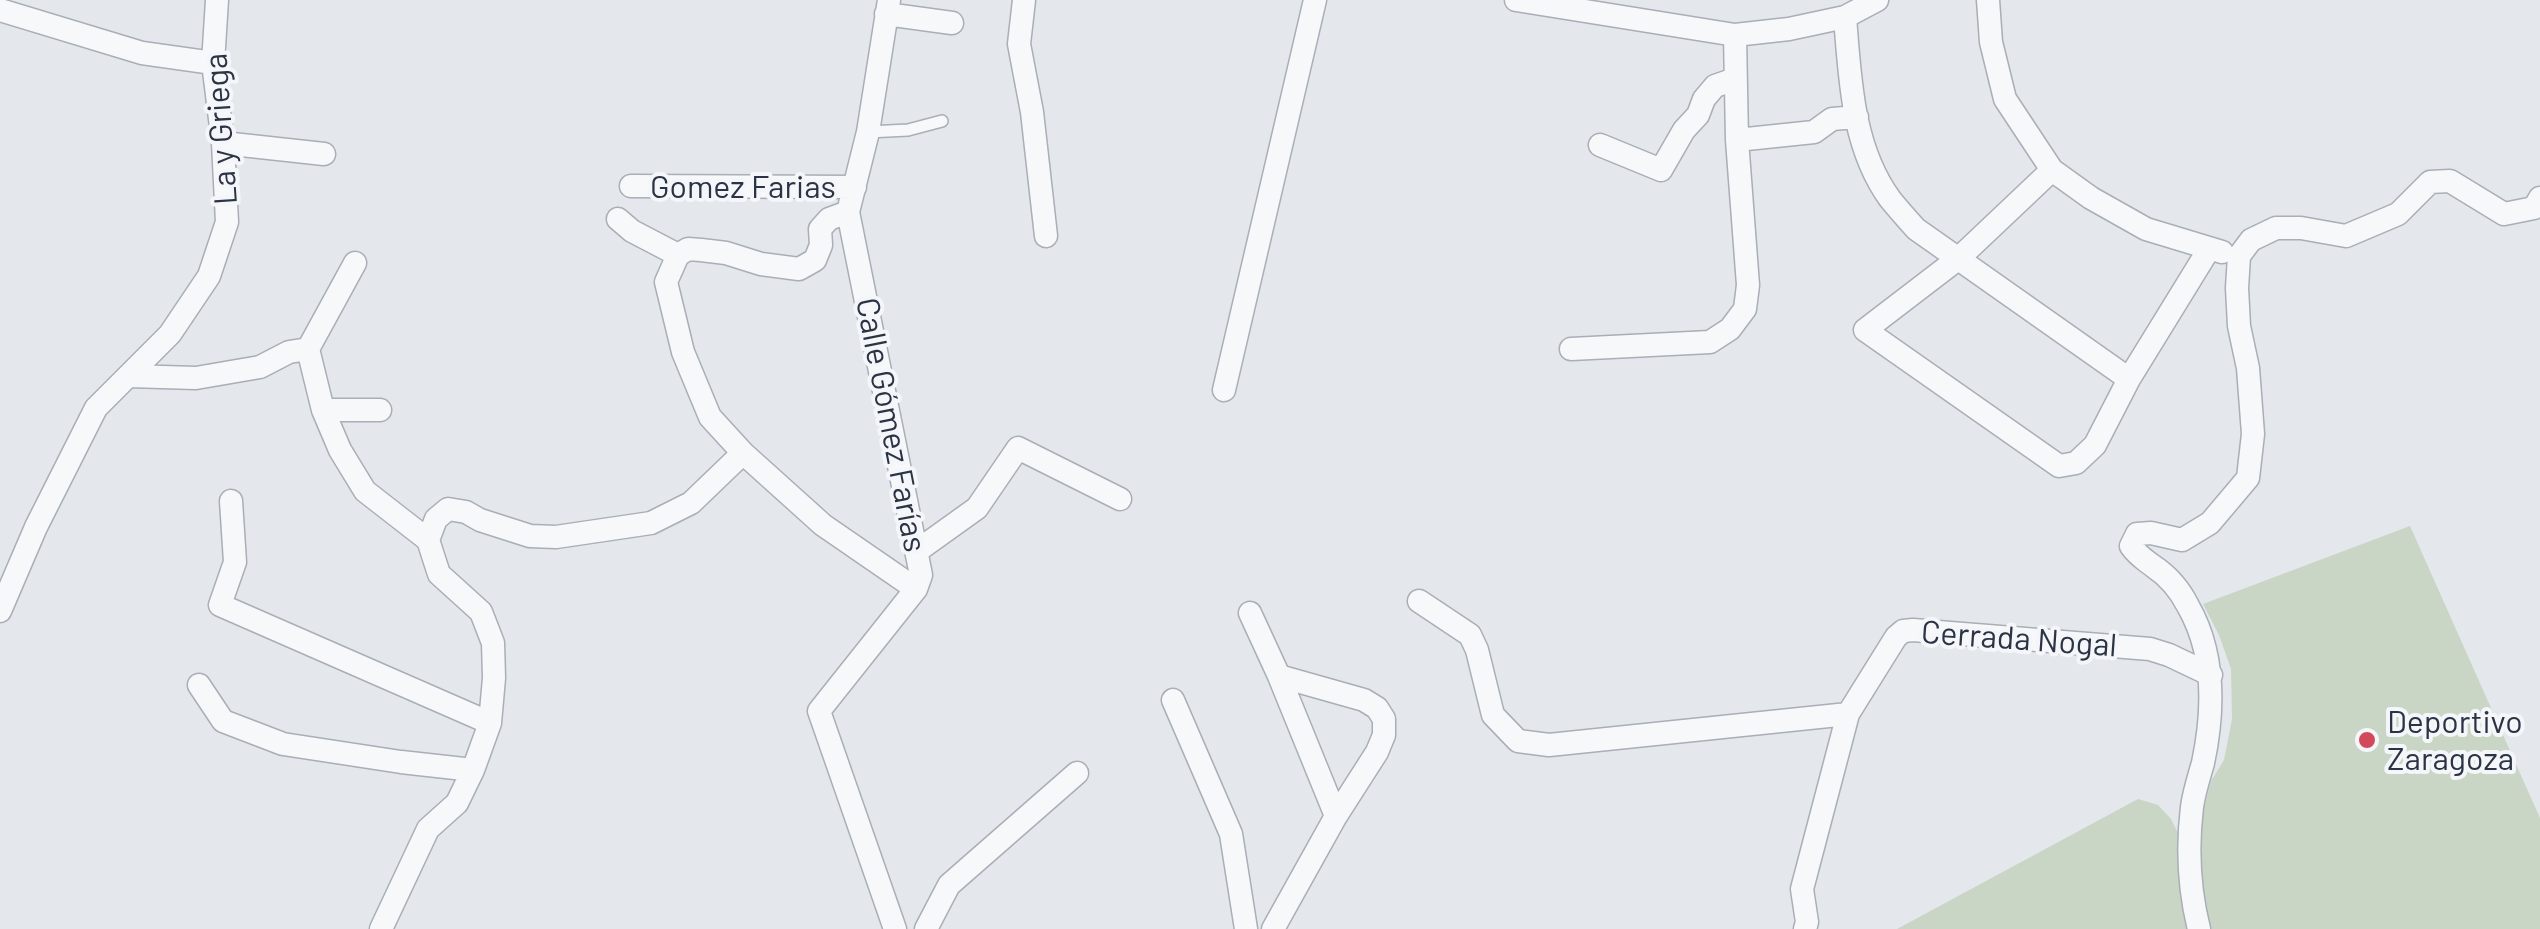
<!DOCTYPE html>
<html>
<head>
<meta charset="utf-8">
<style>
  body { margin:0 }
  canvas { display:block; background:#e4e7ec }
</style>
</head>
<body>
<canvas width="2540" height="929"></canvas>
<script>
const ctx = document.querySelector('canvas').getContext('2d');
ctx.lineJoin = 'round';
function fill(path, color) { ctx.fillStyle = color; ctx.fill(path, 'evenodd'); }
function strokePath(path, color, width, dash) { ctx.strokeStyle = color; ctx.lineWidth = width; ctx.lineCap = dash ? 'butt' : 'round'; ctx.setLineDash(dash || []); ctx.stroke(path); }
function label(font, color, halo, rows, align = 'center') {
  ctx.font = font + ' Barlow,sans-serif'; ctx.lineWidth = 8; ctx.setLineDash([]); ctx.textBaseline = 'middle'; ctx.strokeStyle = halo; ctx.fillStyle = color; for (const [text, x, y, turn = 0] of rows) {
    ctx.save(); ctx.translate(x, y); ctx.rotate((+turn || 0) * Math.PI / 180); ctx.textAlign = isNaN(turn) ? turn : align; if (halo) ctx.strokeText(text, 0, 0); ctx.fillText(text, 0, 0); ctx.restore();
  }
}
const green = new Path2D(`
  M2410,526L2540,818V929H1897L2138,799L2158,805L2171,819L2178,833L2202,852L2201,819L2211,781L2224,760L2232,719L2231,669L2219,635L2203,604Z`);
const service = new Path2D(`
  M868,132L908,130L942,121`);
const minor = new Path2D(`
  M889,0L868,132L848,212L921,575L916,589L819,711L895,929
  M1024,0L1019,44L1032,112L1046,236
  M1516,0L1735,35L1789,29L1845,17L1877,0
  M1988,0L1991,42L2005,99L2052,170L2091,198L2146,229L2222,252
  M0,10L142,53L213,63
  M886,14L952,23
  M1845,17C1850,78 1852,147 1890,199C1898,209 1907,219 1916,229L2129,379
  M1737,140L1814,132L1832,119L1857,117
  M223,143L324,154
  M1600,145L1661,170L1684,130L1698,115L1704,99L1715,86L1735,79
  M2052,170L1959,258L1865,330L2059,466L2076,463L2095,445L2129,379L2209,249
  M631,186L855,187
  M848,212L829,219L820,229L821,245L815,260L799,269L761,264L726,253L701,250L688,249L678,255L666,282L683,352L710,417L743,453L823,525L916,589
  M618,219L632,231L678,255
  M308,349L323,410L340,450L365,491L428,540L439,574L481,612L493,643L494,678L490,723L473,770L457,803L428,829L381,929
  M308,349L355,263
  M1571,349L1710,342L1730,329L1745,309L1748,285L1737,140L1735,35
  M128,376L196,378L260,367L289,352L308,349
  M1224,390L1315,0
  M323,410H380
  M231,501L235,562L220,605L490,723
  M428,540L436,519L448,509L466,512L480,520L530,536L556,537L651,523L691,503L743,453
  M917,551L977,508L1018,448L1120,499
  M1419,601L1470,635L1477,650L1493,715L1518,741L1549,745L1848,714
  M0,611L36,527L96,408L170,334L209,276L227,222L223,143L213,63L217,0
  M1250,613L1279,676L1336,816
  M199,685L223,721L283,744L401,762L473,770
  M1173,700L1231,834L1246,929
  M926,929L949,885L1077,773
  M1273,929L1336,816L1377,752L1384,735V719L1377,708L1364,700L1279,676
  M1805,929L1807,922L1802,889L1848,714L1896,637L1903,631L1913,630L2150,649L2169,655L2211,675
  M2199,929C2189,889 2187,848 2192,807C2194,792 2199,777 2203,763C2214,711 2215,653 2188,606C2180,590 2168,576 2153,566C2144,559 2138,556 2131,546L2137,534L2151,533L2182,540L2210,523L2248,478L2253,434L2248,368L2239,326L2237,288L2239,256L2251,240L2276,228H2301L2346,236L2398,214L2430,182L2450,181L2504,214L2534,208L2540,198`);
const markers = [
  [2367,740,10,"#d1495b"]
];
const streetNames = [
  ["La y Griega",221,129,-94],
  ["Gomez Farias",743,187],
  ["Calle Gómez Farías",891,425,79],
  ["Cerrada Nogal",2019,639,4]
];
const poiNames = [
  ["Deportivo",2387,722],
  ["Zaragoza",2387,759]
];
fill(green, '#c9d6c5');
strokePath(service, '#a9aeb7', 14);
strokePath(minor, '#a9aeb7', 25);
strokePath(service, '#f7f8fa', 11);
strokePath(minor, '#f7f8fa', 22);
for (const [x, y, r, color] of markers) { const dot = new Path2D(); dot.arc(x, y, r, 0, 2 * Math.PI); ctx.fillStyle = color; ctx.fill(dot); strokePath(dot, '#f4f6f9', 4); }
label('32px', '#2b3445', '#f4f6f9', streetNames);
label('32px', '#2b3445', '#f4f6f9', poiNames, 'left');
</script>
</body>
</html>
